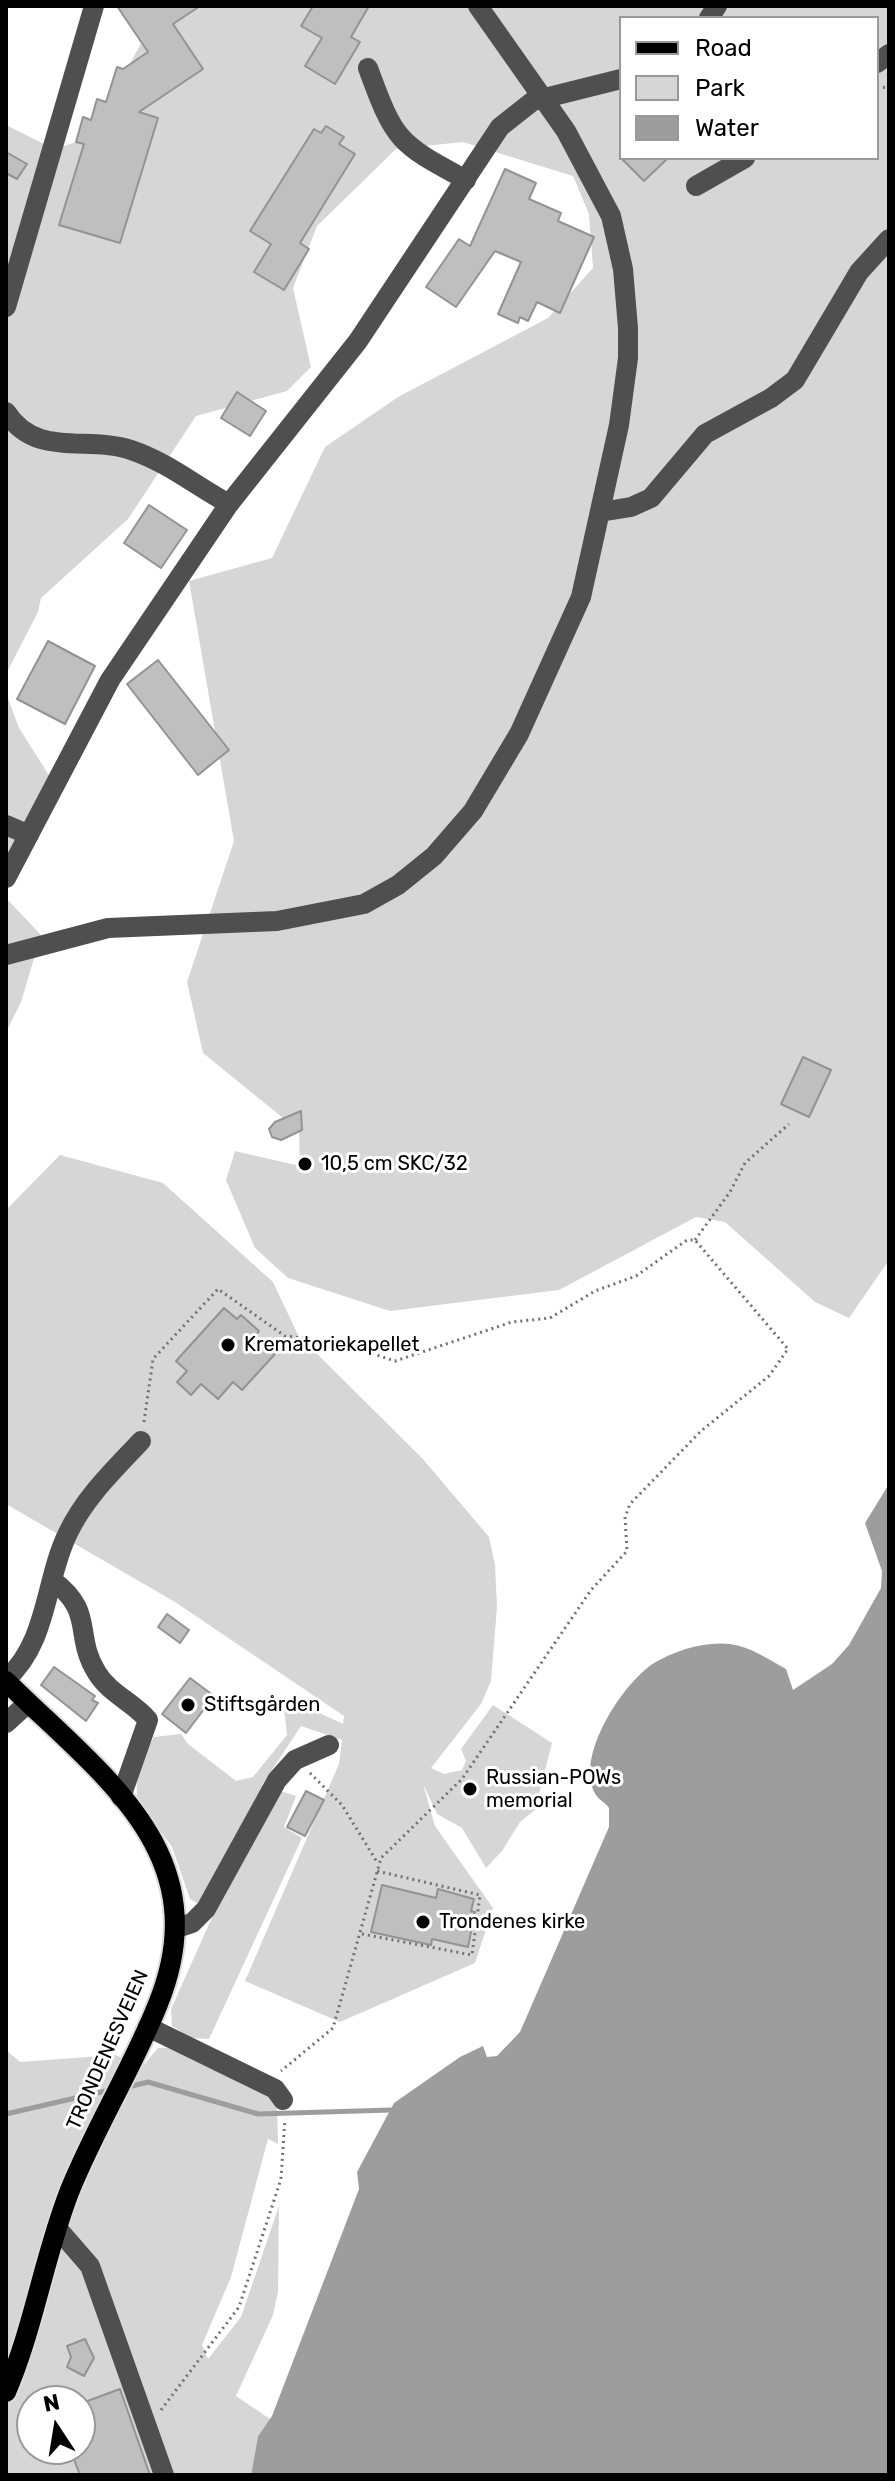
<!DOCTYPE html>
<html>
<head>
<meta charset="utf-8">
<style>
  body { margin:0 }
  #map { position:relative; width:895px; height:2481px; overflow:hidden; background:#fff; font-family:Rubik,sans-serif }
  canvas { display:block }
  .frame { position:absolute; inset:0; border:8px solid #000; pointer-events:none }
  .legend { position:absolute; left:619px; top:16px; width:260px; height:144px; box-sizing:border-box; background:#fff; border:2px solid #999; margin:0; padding:10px 14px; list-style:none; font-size:24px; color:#000 }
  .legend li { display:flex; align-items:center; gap:16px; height:40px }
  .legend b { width:40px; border:2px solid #999 }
  .north { position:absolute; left:16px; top:2385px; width:80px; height:80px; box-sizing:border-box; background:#fff; border:2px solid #999; border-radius:50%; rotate:348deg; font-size:22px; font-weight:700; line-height:32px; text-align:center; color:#000 }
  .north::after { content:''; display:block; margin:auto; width:28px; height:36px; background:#000; clip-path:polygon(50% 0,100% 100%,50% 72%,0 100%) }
</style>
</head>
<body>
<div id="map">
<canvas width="895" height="2481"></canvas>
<div class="frame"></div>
<ul class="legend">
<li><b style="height:10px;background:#000"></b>Road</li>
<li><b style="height:22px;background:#d6d6d6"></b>Park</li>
<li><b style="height:22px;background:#9d9d9d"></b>Water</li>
</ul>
<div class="north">N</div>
</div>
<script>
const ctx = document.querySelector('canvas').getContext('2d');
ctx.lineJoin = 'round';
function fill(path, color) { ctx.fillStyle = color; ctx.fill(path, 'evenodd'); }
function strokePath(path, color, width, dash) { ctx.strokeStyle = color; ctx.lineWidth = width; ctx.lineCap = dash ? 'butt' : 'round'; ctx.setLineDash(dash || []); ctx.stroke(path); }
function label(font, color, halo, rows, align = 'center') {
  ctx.font = font + ' Rubik,sans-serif'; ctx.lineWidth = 6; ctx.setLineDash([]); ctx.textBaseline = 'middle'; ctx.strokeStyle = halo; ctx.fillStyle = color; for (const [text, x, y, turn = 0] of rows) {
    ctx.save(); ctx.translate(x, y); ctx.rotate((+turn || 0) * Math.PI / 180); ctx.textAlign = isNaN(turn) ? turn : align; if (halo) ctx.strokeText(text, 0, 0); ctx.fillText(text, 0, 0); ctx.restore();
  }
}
const green = new Path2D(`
  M134,6H889V1260L849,1318L815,1302L725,1222L696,1217L559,1290L390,1311L288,1278L255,1248L226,1180L235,1151L300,1166L299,1131L203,1053L187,982L234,841L189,581L272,558L325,447L398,397L548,318L593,268L589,214L573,176L463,142L396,149L317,226L293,288L311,367L287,391L196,416L128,519L41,598L38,612L6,674V125L54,149L92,137L141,43ZM621,18H877V158H621Z
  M6,693L19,728L50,777L6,858Z
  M6,898L41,935L21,1002L6,1032Z
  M60,1155L163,1183L273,1282L298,1335L422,1458L489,1537L495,1565L497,1607L491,1681L481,1704L431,1768L444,1774L462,1770L466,1761L461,1749L493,1705L552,1743L535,1810L520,1822L502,1851L486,1868L462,1828L437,1814L423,1784L435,1826L493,1908L475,1963L340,2022L245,1981L339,1764L342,1740L301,1726L262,1785L296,1796L284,1827L302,1838L209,2039L191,2038L172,2026L171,2009L214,1913L190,1899L172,1847L138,1800C133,1781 144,1753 154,1737L181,1734L188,1744L236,1781L253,1777L287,1735L284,1708L298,1703L343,1724L344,1716L175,1602L6,1504V1210Z
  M158,2048H168L277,2100L278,2144L268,2139L231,2277L202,2345L208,2359L241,2317L279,2206L278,2292L273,2315L236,2396L270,2419L258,2436L251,2475H6V2050L20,2062L115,2055L143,2066ZM32,2401H80V2449H32Z`);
const water = new Path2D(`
  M889,1484V2475H251L258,2436L272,2416L359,2189L357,2172L394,2103L460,2057L483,2046L487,2057L497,2056L520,2032L609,1827V1808C606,1803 599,1800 596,1795C573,1758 623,1683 654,1663C676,1650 705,1641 730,1644C751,1647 768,1659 786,1669L793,1690L832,1664L849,1645L881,1588L882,1571L865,1523Z`);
const stream = new Path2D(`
  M128,2087L148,2082L258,2114L391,2110
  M6,2114L110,2090`);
const building = new Path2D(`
  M117,6H200L173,24L203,69L139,112L158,118L120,243L59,225L84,144L76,142L83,117L91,120L97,99L106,102L117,67L123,69L148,52Z
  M313,6H369L351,37L360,42L335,84L305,66L322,38L301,26Z
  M326,126L344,137L339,144L355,154L300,243L309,249L284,290L254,272L271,244L250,231L314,129L321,133Z
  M6,152L27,164L17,179L6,173Z
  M621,158H668L644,181Z
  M505,169L536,183L529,199L561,213L558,221L594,237L560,313L537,302L528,321L520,317L518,323L498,314L521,262L495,251L456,307L426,287L459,239L470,246Z
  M237,392L266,411L250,436L221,418Z
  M149,505L187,530L161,568L124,543Z
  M48,641L95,666L65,724L17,699Z
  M158,660L229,750L198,775L127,684Z
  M803,1057L831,1070L809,1117L781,1104Z
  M301,1111L302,1130L281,1140L272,1137L269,1129L275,1122Z
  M224,1308L237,1319L241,1315L259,1331L255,1336L275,1354L242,1390L233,1382L218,1399L201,1384L191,1395L177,1382L187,1371L176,1361Z
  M167,1614L189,1630L180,1643L158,1627Z
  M54,1667L95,1696L92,1700L98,1703L86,1721L41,1685Z
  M190,1678L214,1696L186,1733L162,1714Z
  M306,1791L324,1800L305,1836L287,1827Z
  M382,1885L436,1898L438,1889L474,1899L471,1911L475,1912L468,1947L432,1939L431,1945L371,1932Z
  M85,2339L94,2358L84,2376L67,2367L71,2357L67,2346Z
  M120,2389L150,2475H80L70,2449H80V2421L88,2418L82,2403Z`);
const path = new Path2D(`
  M877,88L889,87
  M695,1240L730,1192L745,1163L789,1124
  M144,1422L153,1359L218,1289L285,1336L336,1342L395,1361L512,1322L550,1318L595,1291L636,1276L687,1240H695L788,1349L769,1376L701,1431L630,1504L625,1517L627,1551L591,1590L462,1779L381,1858L333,2028L281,2071
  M310,1773L342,1805L377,1862
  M362,1934L472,1955L480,1895L377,1871
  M161,2410L239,2307L281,2179L285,2119`);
const minor = new Path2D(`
  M709,18L717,6
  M877,63L889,54
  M368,68C395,142 398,143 466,180
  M696,186L745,158
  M6,307L94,6
  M6,412C36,459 88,435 131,450C167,462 196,486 229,504
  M600,512L631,507L651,498L705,434L771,398L795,380L859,272L889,239
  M6,825L29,835
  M6,878L110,680L229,504L358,341L500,127L533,101L621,79
  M6,955L108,928L277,921L364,904L398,885L434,856L473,811L519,734L581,597L619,425L628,358V328L623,269L611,216L566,131L478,6
  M52,1580C96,1612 73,1635 97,1673C110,1694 133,1702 148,1720L121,1797
  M6,1679C48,1643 45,1579 68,1533C85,1497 115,1469 141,1441
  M6,1723L28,1703
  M177,1928L192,1923L206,1909L277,1780L295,1760L329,1745
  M148,2027L275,2089L283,2100
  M57,2228L90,2266L164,2475`);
const major = new Path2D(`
  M6,1681C102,1776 219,1853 158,2004C133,2067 96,2126 70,2190C44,2256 34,2327 6,2392`);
const markers = [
  [305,1164,8,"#000"],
  [228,1345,8,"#000"],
  [188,1705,8,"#000"],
  [470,1789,8,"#000"],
  [423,1922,8,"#000"]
];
const poiNames = [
  ["10,5 cm SKC/32",321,1164],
  ["Krematoriekapellet",244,1345],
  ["Stiftsgården",204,1705],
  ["Russian-POWs",486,1778],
  ["memorial",486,1801],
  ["Trondenes kirke",439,1922]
];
const streetNames = [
  ["TRONDENESVEIEN",108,2050,-66]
];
fill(green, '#d6d6d6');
fill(water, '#9d9d9d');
strokePath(stream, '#9d9d9d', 5);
fill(building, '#bfbfbf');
strokePath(building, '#939393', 2);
strokePath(major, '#dbdbdb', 24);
strokePath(path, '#717171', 3, [2, 4]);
strokePath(minor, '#4f4f4f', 20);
strokePath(major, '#000', 20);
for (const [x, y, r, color] of markers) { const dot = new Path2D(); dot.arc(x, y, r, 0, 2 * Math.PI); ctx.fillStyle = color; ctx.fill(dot); strokePath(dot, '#fff', 3); }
label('20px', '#000', '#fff', poiNames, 'left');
label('20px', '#000', '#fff', streetNames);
</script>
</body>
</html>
